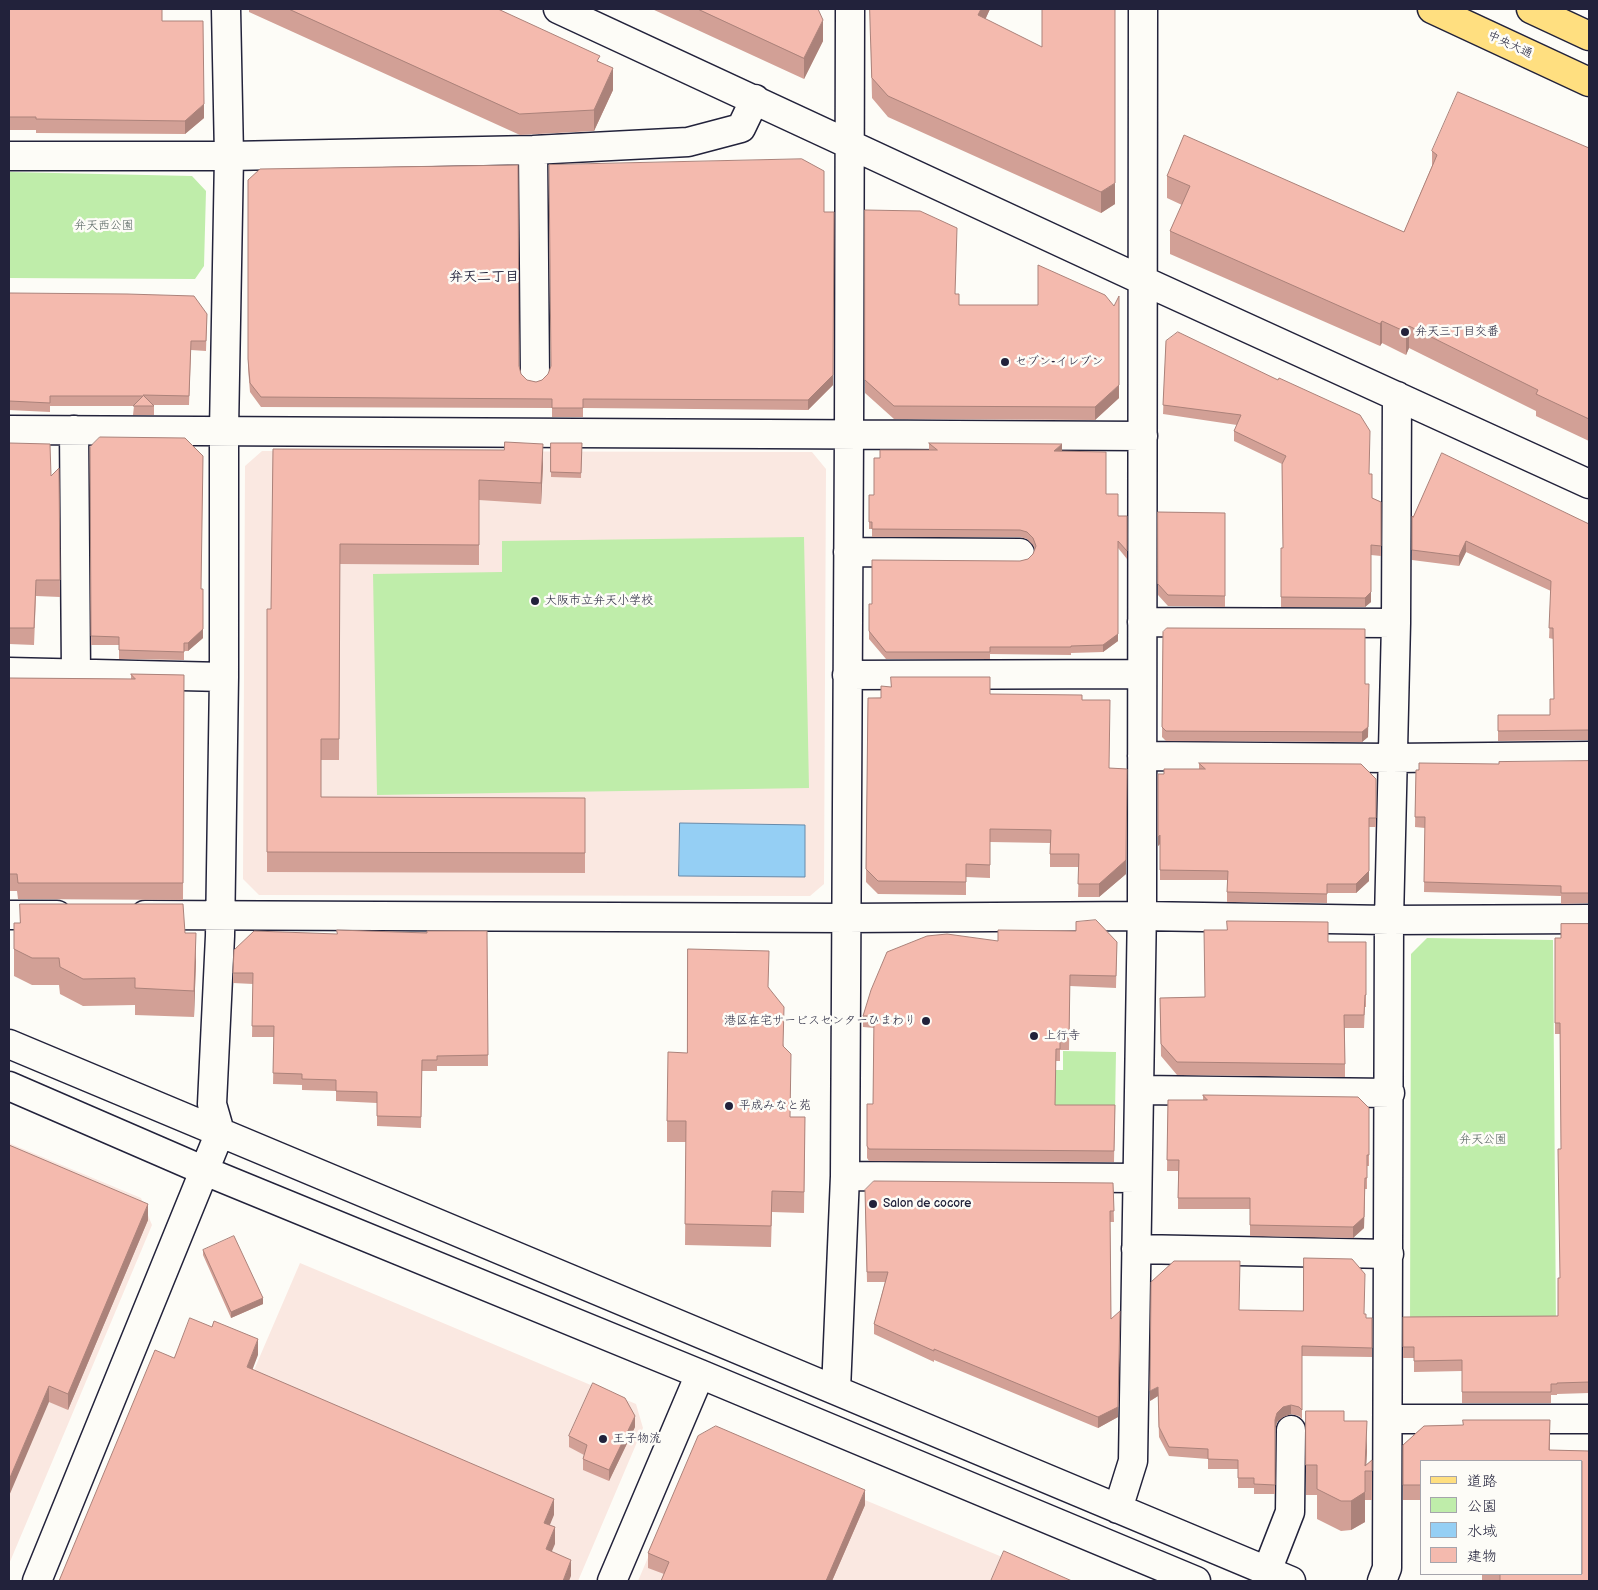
<!DOCTYPE html>
<html>
<head>
<meta charset="utf-8">
<style>
  body { margin:0 }
  #map { position:relative; width:1598px; height:1590px; overflow:hidden; background:#fdfcf7; font-family:"Balsamiq Sans","Klee One",sans-serif }
  canvas { display:block }
  .frame { position:absolute; inset:0; border:10px solid #22223b; pointer-events:none }
  .legend { position:absolute; left:1420px; top:1460px; width:162px; height:115px; box-sizing:border-box; background:#fdfcf7; border:1px solid #a5a5ac; margin:0; padding:6px 9px; list-style:none; font-size:15px; color:#22223b }
  .legend li { display:flex; align-items:center; gap:10px; height:25px }
  .legend b { width:25px; border:1px solid #a5a5ac }
</style>
</head>
<body>
<div id="map">
<canvas width="1598" height="1590"></canvas>
<div class="frame"></div>
<ul class="legend">
<li><b style="height:6px;background:#ffdf80"></b>道路</li>
<li><b style="height:14px;background:#bfedaa"></b>公園</li>
<li><b style="height:14px;background:#95cff4"></b>水域</li>
<li><b style="height:14px;background:#f4baae"></b>建物</li>
</ul>
</div>
<script>
const ctx = document.querySelector('canvas').getContext('2d');
ctx.lineJoin = 'round';
function fill(path, color) { ctx.fillStyle = color; ctx.fill(path, 'evenodd'); }
function strokePath(path, color, width, dash) { ctx.strokeStyle = color; ctx.lineWidth = width; ctx.lineCap = dash ? 'butt' : 'round'; ctx.setLineDash(dash || []); ctx.stroke(path); }
function label(font, color, halo, rows, align = 'center') {
  ctx.font = font + ' "Balsamiq Sans","Klee One",sans-serif'; ctx.lineWidth = 5; ctx.setLineDash([]); ctx.textBaseline = 'middle'; ctx.strokeStyle = halo; ctx.fillStyle = color; for (const [text, x, y, turn = 0] of rows) {
    ctx.save(); ctx.translate(x, y); ctx.rotate((+turn || 0) * Math.PI / 180); ctx.textAlign = isNaN(turn) ? turn : align; if (halo) ctx.strokeText(text, 0, 0); ctx.fillText(text, 0, 0); ctx.restore();
  }
}
const built = new Path2D(`
  M262,451L812,452L826,469L824,884L810,896L259,895L243,879L245,466Z
  M9,1143L141,1198L152,1225L9,1564Z
  M300,1263L636,1404L643,1428L578,1581H63L242,1398Z
  M718,1439L1060,1581H638L694,1449Z`);
const green = new Path2D(`
  M9,172L192,176L206,191L204,266L195,279L9,278Z
  M804,537L809,788L377,795L373,574L502,572V541Z
  M1427,938L1553,940L1556,1327L1410,1326L1411,954Z
  M1063,1051L1116,1052L1115,1114L997,1113V1070H1063Z`);
const water = new Path2D(`
  M680,823L805,825V877L679,876Z`);
const minor = new Path2D(`
  M558,9L1144,281L1589,484
  M533,150L535,376
  M9,156H229L533,150L688,142L741,128L755,99
  M9,430L1143,436
  M74,430L76,673
  M848,552L1020,553
  M1142,622L1396,623
  M9,672L224,677
  M847,675L1142,674
  M1142,756L1392,758L1589,756
  M9,915H57
  M145,915L847,918L1141,916L1389,920L1589,919
  M9,1044L1291,1581
  M9,1086L205,1171L700,1374L1196,1581
  M1139,1090L1390,1093
  M845,1176L1137,1178
  M1136,1249L1389,1254
  M836,1390L845,1176L849,434L850,9
  M1388,1419H1589
  M1118,1509L1133,1461L1142,906L1143,9
  M1267,1571L1290,1512L1291,1430
  M37,1581L220,1132L212,1104L220,936L224,677V430L229,156L226,9
  M612,1581L700,1374
  M1382,1581L1387,1568L1389,920L1396,623L1397,396`);
const major = new Path2D(`
  M1432,9L1589,82`);
const highway = new Path2D(`
  M1531,9L1589,36`);
const wall = new Path2D(`
  M9,9L162,21L204,118L185,134L36,133V130H9Z
  M249,9H498L600,62L613,90L594,131L520,135L249,12Z
  M652,9H818L823,41L804,79Z
  M870,9H990L985,19L1115,204L1101,213L888,117L872,98Z
  M1589,148V441L1536,416V411L1409,348L1406,355L1382,343L1380,346L1170,254V231L1182,205L1167,198V176L1404,232L1432,166V151Z
  M248,180L519,366L521,374L527,380L536,382L542,380L824,212L833,385L808,410L583,408V417H552V408L261,407L250,392L248,368Z
  M865,210L956,294L959,305L1119,398L1095,420L894,419L865,393Z
  M9,293L207,314L206,351L191,350L189,405H152L154,406V415H133L134,406H50V412L9,410Z
  M1166,341L1369,474L1372,498L1381,502V556L1371,555V602L1365,607H1281V548H1283L1282,464L1234,441V431L1237,425L1163,414Z
  M9,443L51,476L59,468L60,597L36,596L34,645L9,644Z
  M551,443H582L581,478L551,477Z
  M929,443L1062,451L1106,494L1118,516H1127V559L1118,548V641L1103,652L1071,653V655L990,654V659H886L869,639V604H872L1028,559L1033,554L1035,550L1033,545L1027,539L1020,537H872V529H869V495H874L880,458L929,450Z
  M90,447L203,638L188,651H184V660L119,659V645H91Z
  M273,449L543,465L541,504L479,500V565L340,564L339,760H321V797L585,798V873L267,872V609H271Z
  M1158,512L1225,513V607L1168,606L1158,595Z
  M1412,516L1589,524V740L1498,741V715H1550L1554,699L1553,639L1549,638L1551,591L1466,552L1459,566L1412,560Z
  M1163,632L1365,684L1368,737L1362,742L1166,741L1162,737Z
  M131,674L184,675L183,900L18,899L17,891H9V678L131,679Z
  M990,694L1082,700L1109,768L1127,769L1126,874L1099,897H1078L1079,867H1050V843L990,842V878L966,877V895L878,894L866,882L868,698Z
  M1589,761V903L1561,904V896L1424,892L1425,828L1415,827L1416,770L1499,764Z
  M1199,763L1376,779V827H1369V881L1356,893H1327V903L1227,902V880H1160V844L1158,846L1164,774L1199,769Z
  M14,923L185,933L196,960L194,1017L135,1015V1005L83,1006L60,994L59,985H32L14,976Z
  M1589,923V1393L1557,1394V1395H1551V1403H1462V1371L1414,1372V1358H1403V1317L1558,1316L1560,1278L1561,1149L1560,1034H1555V938H1561Z
  M487,931L488,1066H437V1071H422L421,1128L377,1126V1103L336,1101V1091L302,1090V1085L273,1084L274,1037H252L253,984L233,983V973L337,934Z
  M998,941L1117,942L1116,988L1070,986L1069,1050H1060V1061H1056L1055,1105H1115L1114,1162L869,1161L867,1158V1104H873L874,1028L863,1027V1016Z
  M1366,942V1007H1365L1364,1028H1345V1077L1177,1075L1161,1056L1160,998L1205,997Z
  M769,987L784,1047L790,1117H805L804,1213L772,1212L771,1247L685,1245L686,1142H667V1121L687,1053Z
  M1203,1095L1369,1108V1166H1367V1189H1365L1364,1228L1353,1238L1250,1236V1209H1178V1171H1167L1168,1100H1203Z
  M9,1145L148,1220L68,1410L49,1402Z
  M1113,1183L1114,1222H1110L1111,1319L1118,1417L1098,1428L934,1360V1362L874,1334V1324L885,1282H867L865,1190Z
  M203,1250L263,1304L231,1318L203,1255Z
  M1239,1310L1364,1314L1366,1318H1372V1357L1302,1356V1419L1299,1416L1291,1414L1283,1417L1277,1422L1275,1430V1494H1254V1488H1238V1469H1208V1459L1169,1456L1159,1437L1158,1396L1150,1401Z
  M1306,1411L1344,1421L1367,1451L1366,1465L1372,1460V1500H1365V1522L1351,1530L1341,1531L1317,1519V1495H1306Z
  M1463,1420H1550V1450L1589,1451V1581H1482V1574H1582V1461H1422V1500H1403V1445L1424,1426L1463,1425Z
  M635,1427L609,1481L583,1470V1459L584,1455L569,1447V1436Z
  M865,1505L832,1581H661L664,1574L648,1568V1553Z`);
const shadedWall = new Path2D(`
  M981,9H990L978,36V15Z
  M823,20V41L804,79V58Z
  M613,68V90L594,131V110Z
  M204,104V118L185,134V121Z
  M1115,183V204L1101,213V192Z
  M834,212L833,385L808,410V400Z
  M1382,321V343L1380,346V324Z
  M1409,326V348L1406,355V332Z
  M1119,385V398L1095,420V407Z
  M543,444V465L541,504V483Z
  M1062,444V451H1054Z
  M1118,541V641L1103,652V645Z
  M1466,541V552L1459,566V556Z
  M1371,592V602L1365,607V598Z
  M203,629V638L188,651V643Z
  M1369,694L1368,737L1362,742V732Z
  M1369,827V881L1356,893V884Z
  M1160,835V844L1158,846V837Z
  M1126,860V874L1099,897V884Z
  M196,933V960L194,1017V991Z
  M1365,1178L1364,1228L1353,1238V1227Z
  M148,1204V1220L68,1410V1394Z
  M263,1298V1304L231,1318V1312Z
  M1120,1311L1118,1417L1098,1428V1417Z
  M258,1339V1355L247,1384V1367Z
  M49,1386V1402L9,1496V1480Z
  M1158,1387V1396L1150,1401V1391Z
  M1291,1405V1414L1283,1417L1277,1422L1275,1430V1494V1420L1277,1413L1283,1407Z
  M635,1416V1427L609,1481V1470Z
  M1367,1421V1451L1366,1471H1365Z
  M1365,1471V1522L1351,1530V1501Z
  M865,1490V1505L832,1581H826Z
  M554,1499V1515L544,1539V1523Z
  M555,1527V1544L546,1565V1549Z
  M571,1560V1576L569,1581H563Z`);
const building = new Path2D(`
  M9,9H162V21H203L204,104L185,121L36,119V117H9Z
  M289,9H498L600,56L597,61L613,68L594,110L520,114Z
  M698,9H818L823,20L804,58Z
  M870,9H981L978,15L1042,47V9H1115V183L1101,192L888,96L872,78Z
  M1458,92L1589,148V419L1536,394L1538,390L1409,326L1406,332L1382,321L1380,324L1170,231L1190,186L1167,176L1184,135L1404,232L1437,155L1432,151Z
  M802,159L824,171V212H834L833,375L808,400L583,399V408H552V399L261,397L250,383L248,359V180L260,169L518,165L519,366L521,374L527,380L536,382L542,380L548,374L551,366L549,165Z
  M865,210L920,211L957,228L955,294H959V305H1038V265L1105,295L1114,306L1119,296V385L1095,407L894,406L865,380Z
  M9,293L127,294L194,296L207,314L206,341H191L189,396L143,395L154,406H133L143,396H50V403L9,401Z
  M1178,332L1278,380L1279,378L1360,415L1370,431L1369,474H1372V498L1381,502V546L1371,545V592L1365,598L1281,597V548H1283L1282,464L1286,456L1234,431L1241,415L1163,405L1166,341Z
  M100,437L185,438L203,456L201,589H203V629L188,643H184V652L119,650V637L91,636L90,447Z
  M505,442L543,444L541,483L479,480V545L340,544L339,739H321V797L585,798V853L267,852V609H271L273,449L504,450Z
  M9,443L50,444L51,476L59,468L60,580H36L34,628H9Z
  M551,443H582L581,473L551,472Z
  M929,443L1062,444L1054,451L1106,452V494H1118V516H1127V551L1118,541V634L1103,645L1071,646V647H990V652H886L869,631V604H872V560L1020,561L1028,559L1033,554L1036,546L1033,538L1027,532L1020,530L872,529V522H869V495H874V458H880V450H937Z
  M1442,453L1589,524V730L1498,731V715H1550V699H1554L1553,628H1549L1551,581L1466,541L1459,556L1412,550V516L1413,517Z
  M1158,512L1225,513V596L1168,595L1158,584Z
  M1167,628L1365,629V684H1369L1368,727L1362,732L1166,731L1162,727L1163,632Z
  M131,674L184,675L183,883H18L17,874H9V678L135,679Z
  M891,677H990V694L1082,695V700H1110L1109,768L1127,769L1126,860L1099,884H1078L1079,854H1050L1051,830L990,829V865L966,864V882L878,881L866,869L868,698H881V686L891,687Z
  M1589,761V893H1561V886L1424,882L1425,817H1415L1416,770H1419V763L1499,764V762Z
  M1199,763L1361,764L1376,779V818H1369V871L1356,884H1327V894L1227,892L1228,871L1160,870V835L1158,837V774H1164V769H1205Z
  M20,904H183L185,933H196L194,991L135,988V978L83,979L60,967L59,958H32L14,949V923H20Z
  M1096,920L1117,942L1116,976L1070,975L1069,1038H1060V1049H1056L1055,1105H1115L1114,1151L869,1149L867,1146V1104H873L874,1016H863L871,990L887,952L927,936L947,934L998,941V930L1076,931V922Z
  M1227,921L1328,922V942H1366V995H1365L1364,1015H1344L1345,1064L1177,1062L1161,1044L1160,998L1205,997L1204,930H1227Z
  M1589,924V1382L1557,1383V1384H1551V1392H1462V1360L1414,1361V1347H1403V1317L1558,1316V1278H1560L1558,1149H1561L1560,1023H1555V938H1561V924Z
  M337,930L427,933V931H487L488,1055L437,1056V1060H422L421,1117L377,1116V1092L336,1091V1080L302,1079V1074L273,1073L274,1026H252L253,973H233L234,950L254,931L337,934Z
  M688,949L769,951L768,987L784,1007L783,1046L791,1054L790,1117H805L804,1192L772,1191L771,1226L685,1224L686,1121H667L668,1052L687,1053Z
  M1203,1095L1358,1097L1369,1108V1155H1367V1178H1365L1364,1217L1353,1227L1250,1225V1198H1178L1179,1160H1167L1168,1100H1207Z
  M9,1145L148,1204L68,1394L49,1386L9,1480Z
  M874,1181L1113,1183L1114,1211H1110L1111,1319L1120,1311L1118,1407L1098,1417L934,1349V1351L874,1324L888,1272H867L865,1190Z
  M234,1236L263,1298L231,1312L203,1250Z
  M1304,1258L1352,1259L1365,1274L1364,1314H1366V1318H1372V1348L1302,1346V1410L1299,1407L1291,1405L1283,1407L1277,1413L1275,1420V1485L1254,1484V1478H1238V1460L1208,1459V1449L1169,1447L1159,1427L1158,1387L1150,1391L1151,1282L1174,1261H1240L1239,1310L1303,1311Z
  M190,1318L212,1327L214,1321L258,1339L247,1367L554,1499L544,1523L555,1527L546,1549L571,1560L563,1581H59L155,1350L174,1358Z
  M593,1383L625,1398L635,1416L609,1470L583,1459L587,1445L569,1436Z
  M1306,1411H1344V1421H1367L1365,1466L1372,1460V1471H1365V1492L1351,1501H1341L1317,1489V1465H1306Z
  M1463,1420H1550L1549,1450L1589,1451V1581H1500V1574H1482H1582V1461H1422V1485H1403V1445L1424,1426L1463,1425Z
  M716,1426L865,1490L826,1581H661L669,1562L648,1553L698,1436Z
  M1004,1551L1072,1581H991Z`);
const markers = [
  [1405,332,5,"#22223b"],
  [1005,362,5,"#22223b"],
  [535,601,5,"#22223b"],
  [926,1021,5,"#22223b"],
  [1034,1036,5,"#22223b"],
  [729,1106,5,"#22223b"],
  [873,1204,5,"#22223b"],
  [603,1439,5,"#22223b"]
];
const streetNames = [
  ["中央大通",1510,45,25]
];
const parkNames = [
  ["弁天西公園",104,226],
  ["弁天公園",1483,1140]
];
const poiNames = [
  ["弁天三丁目交番",1415,332],
  ["セブン-イレブン",1015,362],
  ["大阪市立弁天小学校",545,601],
  ["港区在宅サービスセンターひまわり",916,1021,"right"],
  ["上行寺",1044,1036],
  ["平成みなと苑",739,1106],
  ["Salon de cocore",883,1204],
  ["王子物流",613,1439]
];
const neighbourhoodNames = [
  ["弁天二丁目",484,277]
];
fill(built, '#fae8e1');
fill(green, '#bfedaa');
fill(water, '#95cff4');
strokePath(water, '#678aaa', 1);
strokePath(minor, '#22223b', 31);
strokePath(major, '#22223b', 31);
strokePath(highway, '#22223b', 31);
strokePath(minor, '#fdfcf7', 28);
strokePath(major, '#ffdf80', 28);
strokePath(highway, '#ffdf80', 28);
fill(wall, '#d2a096');
fill(shadedWall, '#ab827a');
fill(building, '#f4baae');
strokePath(building, '#ab827a', 1);
for (const [x, y, r, color] of markers) { const dot = new Path2D(); dot.arc(x, y, r, 0, 2 * Math.PI); ctx.fillStyle = color; ctx.fill(dot); strokePath(dot, '#fdfcf7', 2); }
label('12px', '#22223b', '#fdfcf7', streetNames);
label('12px', '#515f5c', '#fdfcf7', parkNames);
label('12px', '#22223b', '#fdfcf7', poiNames, 'left');
label('bold 14px', '#22223b', '#fdfcf7', neighbourhoodNames);
</script>
</body>
</html>
